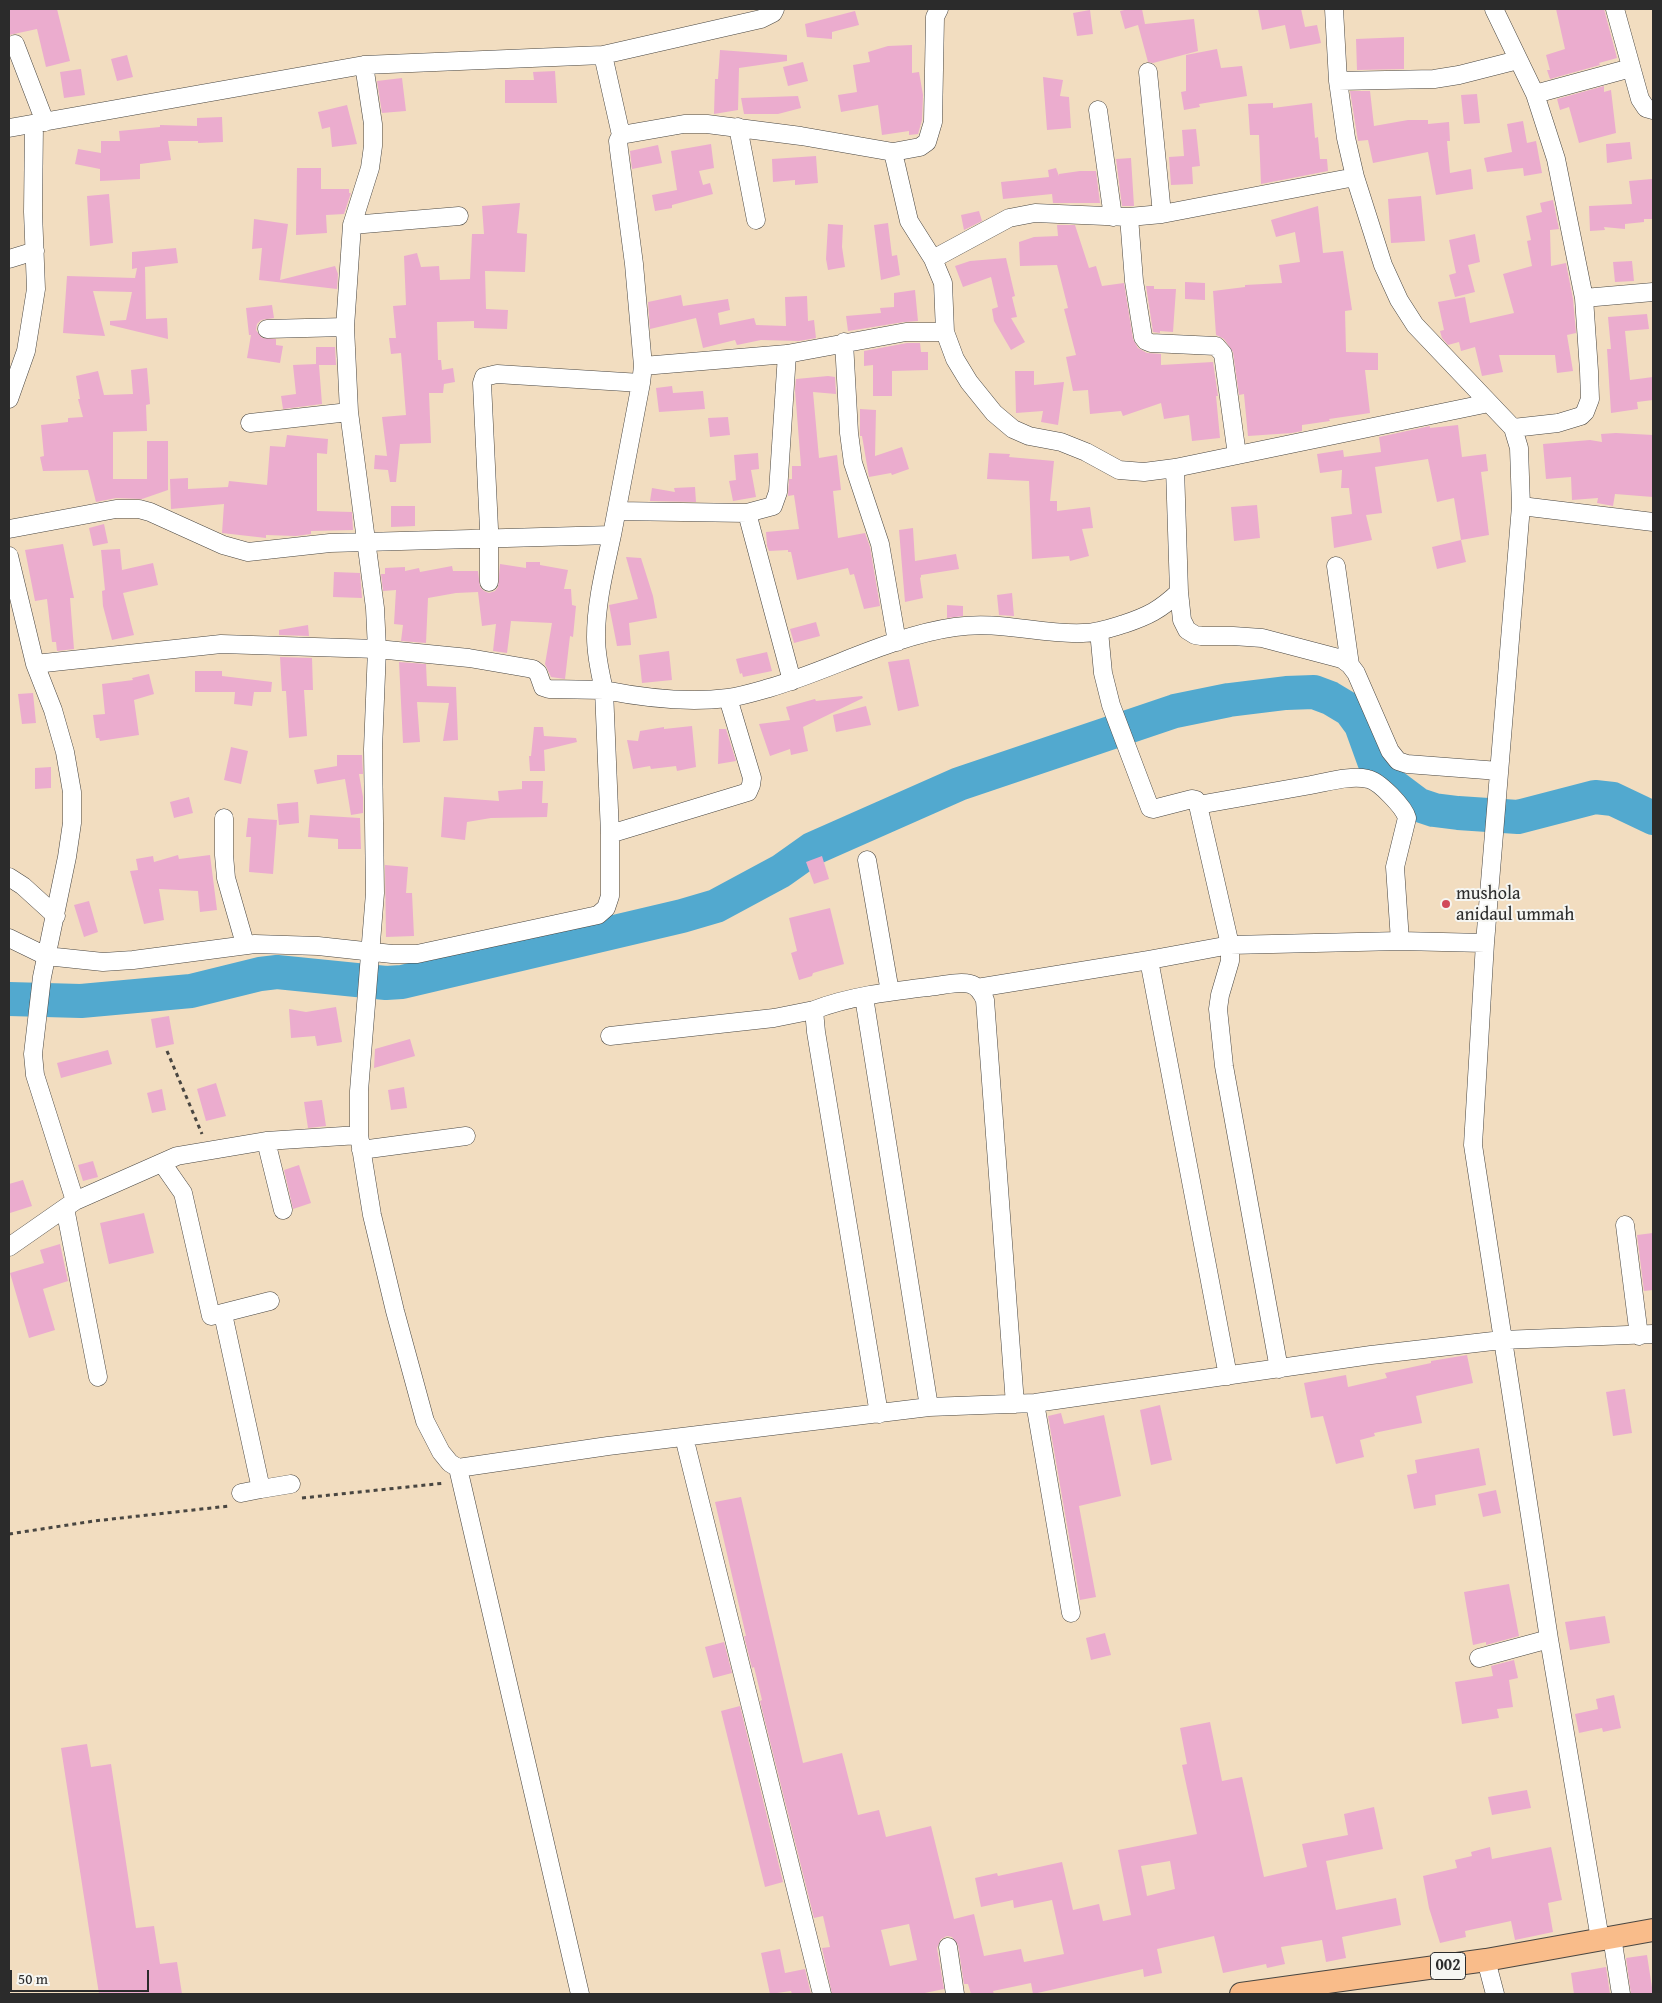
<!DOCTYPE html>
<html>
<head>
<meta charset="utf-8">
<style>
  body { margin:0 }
  #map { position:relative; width:1662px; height:2003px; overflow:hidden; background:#f2ddc0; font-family:"Gentium Book Plus",serif }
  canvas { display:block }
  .frame { position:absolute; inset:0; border:10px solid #2b2b2b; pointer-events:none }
  .scale { position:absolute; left:10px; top:1970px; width:139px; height:22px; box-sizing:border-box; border:2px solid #2b2b2b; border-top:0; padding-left:6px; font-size:15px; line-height:18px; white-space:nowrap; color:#2b2b2b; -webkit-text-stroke:4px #f6f6f2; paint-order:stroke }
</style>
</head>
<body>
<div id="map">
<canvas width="1662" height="2003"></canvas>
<div class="frame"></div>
<div class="scale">50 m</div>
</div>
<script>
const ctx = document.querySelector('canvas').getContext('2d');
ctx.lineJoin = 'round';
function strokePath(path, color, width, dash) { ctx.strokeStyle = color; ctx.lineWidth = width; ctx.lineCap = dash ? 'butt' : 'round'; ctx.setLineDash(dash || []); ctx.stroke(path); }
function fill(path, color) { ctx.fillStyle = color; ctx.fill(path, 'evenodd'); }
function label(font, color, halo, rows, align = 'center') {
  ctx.font = font + ' "Gentium Book Plus",serif'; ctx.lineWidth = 4; ctx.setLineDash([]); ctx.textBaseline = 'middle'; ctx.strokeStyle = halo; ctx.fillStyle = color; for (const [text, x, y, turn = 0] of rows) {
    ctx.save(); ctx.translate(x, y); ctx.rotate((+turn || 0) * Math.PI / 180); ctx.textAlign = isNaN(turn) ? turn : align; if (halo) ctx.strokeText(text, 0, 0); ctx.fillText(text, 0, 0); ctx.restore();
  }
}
const river = new Path2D(`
  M9,999L81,1001L191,991L260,974L277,972L386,983L402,982L682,916L716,906L781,871L812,849L959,784L1175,711L1229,700L1286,693L1314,692L1330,698L1350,710L1361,725L1374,761L1383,778L1419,805L1434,810L1458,813L1518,817L1595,797L1613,799L1653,818`);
const building = new Path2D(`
  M9,9H57L70,61L46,67L37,29L9,35Z
  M1129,9H1142L1145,24L1194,19L1198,51L1153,63L1148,62L1138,25L1125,29L1120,11Z
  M1258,9H1301L1305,27L1317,25L1321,43L1290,49L1285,25L1262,30Z
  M1556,9H1604L1617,58L1599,63L1600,65L1550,79L1547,70H1550L1546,55L1565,49Z
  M1090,10L1093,34L1077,36L1073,13Z
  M855,11L859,25L832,32V39L807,37L805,24Z
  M1404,37V69L1357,70L1356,39Z
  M912,45V73L919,72L923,95L922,120L918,134L909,135V131L882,135L878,105L841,112L838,95L857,92L853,65L870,62L868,52L888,46Z
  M1217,49L1221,68L1242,66L1247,96L1199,104L1200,107L1184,110L1181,92L1186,91V55Z
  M720,50L787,55V61L739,68L738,110L714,114L715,79H718Z
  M127,55L133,77L117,81L111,59Z
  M803,62L808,81L788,86L783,67Z
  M81,69L85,95L64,98L60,72Z
  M555,71L557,103H505V80H534L533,72Z
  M1043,77L1063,80L1060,96L1069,97L1071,128L1047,130Z
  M402,78L406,111L382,113L377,81Z
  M1604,86V92L1611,90L1616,133L1579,143L1569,107L1560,110L1557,99Z
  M1350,91H1370L1374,126L1408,120H1428V124L1449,122L1450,141H1447L1450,173L1471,169L1473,189L1436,195L1428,152L1373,163L1368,140L1358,141Z
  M1477,94L1480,123L1464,124L1461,95Z
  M798,96L801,108L778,114H744L741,98Z
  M1273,103V108L1312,103L1315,138L1318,137L1320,159H1327L1328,171L1261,184L1259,135H1250L1248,104Z
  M347,105L357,144L332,147L330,127L322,129L318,112Z
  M222,117L223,142L198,143V141H168L171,160L140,164V179L100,181V169L75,164L78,149L101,153V141H120L119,131L160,127V125L197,126V118Z
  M1523,121L1527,143L1536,141L1542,173L1524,176L1523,168L1487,172L1484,158L1512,152L1507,124Z
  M1196,129L1200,166L1192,167L1193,184L1171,185L1169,157L1184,156L1182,130Z
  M1630,142L1632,159L1607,163L1606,144Z
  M711,144L714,168L699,171L703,185L710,183L713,194L672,205V208L655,211L652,195L677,190L671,151Z
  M658,145L662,163L632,169L630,151Z
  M816,156L818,183L795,185V180L773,182L772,159Z
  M1131,158L1134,206H1122L1116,159Z
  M297,168H321V189H349V193H351L344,214L326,215L327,233L296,235Z
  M1056,168L1059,176V174L1080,171H1096L1100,203H1053L1052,194L1003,199L1001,182L1049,177L1048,170Z
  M1652,179L1653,219H1644V222L1625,224V229L1604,227L1605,230L1590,231L1589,206L1632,204L1629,181Z
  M109,194L113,243L90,246L87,196Z
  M1421,196L1425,241L1391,243L1388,199Z
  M1553,200L1559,229L1550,230L1551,266L1566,263L1573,299L1576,333L1567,335L1573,371L1557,373L1555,355H1499L1503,372L1482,376L1475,347L1461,351L1459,342L1448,345L1442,338L1440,331L1444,330L1438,302L1465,297L1470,323L1514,313L1503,274L1532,266L1527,241L1531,240L1526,216L1542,212L1540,203Z
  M520,203L517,233L527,234L525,272L485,271L486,309L508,310L507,329L474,328V321L437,322L438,360H441L442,370L453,368L455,382L444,384L443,393H429L431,443L400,444L396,482H390L388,470L374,469L375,455L387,456L382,417L406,415L401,353L391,354L389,338H396L393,306L406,305L404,256L417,253L421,267L439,266L440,280L470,279L472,234H484L482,206Z
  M1318,206L1323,253L1343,251L1352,310L1345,311L1346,352L1378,353V370H1365L1370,413L1329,419L1330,421L1302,425V431L1292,433L1248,436L1244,394L1239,395L1233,352L1224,339L1216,335L1213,291L1245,287V285L1282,283L1279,265L1300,262L1295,232L1276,237L1271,220Z
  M979,211L982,221L964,230L961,215Z
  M254,219L288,224L280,280L335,266L338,274L337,289L259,280L262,248L252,249Z
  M888,223L892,256L897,255L900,275L881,280L874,225Z
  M828,224L843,225L842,247L845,267L828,270L826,259Z
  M1057,225H1075L1089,268L1096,266L1102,286L1124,283L1133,339L1138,348L1147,353L1161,354V365L1213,362L1218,396H1216L1220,438L1192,441L1189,415L1164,419L1161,403L1123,416L1121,411L1090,414L1088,390L1073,391L1066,357L1076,355L1064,309L1068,308L1057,265L1020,266L1019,242L1034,237L1058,236Z
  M1475,234L1480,262L1468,265L1475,292L1455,297L1449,275L1456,273L1449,240Z
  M176,248L178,263L145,267L146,319L167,318L168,339L110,325V321L126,320L132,292L93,291L105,336L63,333L67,276L135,278L137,268L132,269V252Z
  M1006,258L1015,296L1012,297L1017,317L1011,318L1025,342L1011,350L994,321L992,309L998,307L991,277L963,287L955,266L970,261Z
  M1632,261L1634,281L1615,282L1613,262Z
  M1185,282L1205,283V300L1185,299Z
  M1146,286H1154V289H1176L1173,332L1160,331V333L1153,332Z
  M915,290L918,321L904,322L848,331L846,316L881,313L880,308L894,307V293Z
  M681,295L683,306L728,299L730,310L718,313L720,325L754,318L756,325L786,326L785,297L807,296L808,321L814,320L816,338L799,341L761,340L737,345L735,340L703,348L696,318L650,329L648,302Z
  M272,305L274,318L261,320L257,324L256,330L262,338L276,339V345L283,346L280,363L247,358L251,335H249L246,308Z
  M1647,314L1649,329L1625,331L1630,380L1653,377V400L1637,402L1638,409L1611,413L1607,349H1611L1608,317Z
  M907,343H920L921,352H928V370L892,371V396H873V365L864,366V351Z
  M316,347H335L336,365H319L322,404L283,409L281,396L296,394L293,365L316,364Z
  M147,368L150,404L146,405L147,431L113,432V479H147V441H168V490L142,499L116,498L96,502L88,470L43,471L40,457L44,456L41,425L68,422V418L83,417L78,399H80L76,376L98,371L104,395L133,394L131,370Z
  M1015,371H1034V385L1064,382L1058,425L1041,422L1043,411L1016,413Z
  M828,376L835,377L836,394L813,392L819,458L837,455L841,490L833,491L838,538L865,533L870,547L880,606L864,609L854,574L850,575L848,568L797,580L791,552H788V550L769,551L767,546L766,532L799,529L794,495L788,496L789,479H792V466H801L795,390L796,379Z
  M672,386L673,393L703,391L705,409L659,412L656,388Z
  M860,409L876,410L875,456L902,447L909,469L892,475L891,473L869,477L862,436H860Z
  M728,417L730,435L710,437L708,418Z
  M1458,425L1462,457L1486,454L1488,471L1481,472L1489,535L1461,540L1454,498L1437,502L1428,459L1375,467L1382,513L1366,515L1372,540L1334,548L1331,517L1352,514L1349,488H1341L1342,470L1320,473L1317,454L1343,450L1344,457L1381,452L1379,437L1430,426V428Z
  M1616,433L1653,435V497L1615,494L1613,506L1597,503L1598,498L1572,500L1571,477L1546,479L1543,444L1590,440L1602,442L1601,434Z
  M287,435L328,439L327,454L317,453V511L352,512L353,530L311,531V534L296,536L266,535V538L222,533L224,504L171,509L170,479L188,478V489L228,487L229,481L267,485L270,446L285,447Z
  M758,453L759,469L751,470L756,497L733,501L729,481L736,480L734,455Z
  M989,453L1010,454L1009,457L1054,461L1050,501H1057V511L1090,507L1093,528L1082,529L1089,556L1070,561L1069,556L1032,559L1029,481L987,479Z
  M695,487L696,502L650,501L652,488L675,492L674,488Z
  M1257,505L1260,538L1234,541L1231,507Z
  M391,506H415V526L391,527Z
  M104,524L108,543L93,546L89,528Z
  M913,528L915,561L956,554L959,569L921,575V577L920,578L923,598L905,602L899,530Z
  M1461,540L1466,562L1437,569L1432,547Z
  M63,544L74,598H70L74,649L57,651L56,642H52L47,599L35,601L25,550Z
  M120,549L122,570L153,563L158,585L123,593L134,635L112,640L103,606L102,591L105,590L101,550Z
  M626,557L641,558L653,596L657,618L629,623L631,645L617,646L609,605L638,599Z
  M526,562H540V565L568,570L564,589H571L572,605L576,606L573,637L570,636L565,679L551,677L545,664L552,623L511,621L507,653L493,651L496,624L482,626L478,592L456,593L428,598L426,643L401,641L403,625L394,624L396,590L383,591L381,574H385V568L405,567V571L419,568L420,572L452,566L453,571H478L480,587L484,591L489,593L495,591L498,587L500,564L526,568Z
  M334,572L360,573L362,598L333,597Z
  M1012,593L1014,616L999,615L997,595Z
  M947,605L963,606V616L947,618Z
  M816,622L820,636L794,643L790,629Z
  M308,625L309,636L279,635V630Z
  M669,651L672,680L642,683L639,655Z
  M767,652L772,671L743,677L742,673L740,674L736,659Z
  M280,657L312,658L313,690H304L307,736L289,738L286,691H282Z
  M909,659L919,706L898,711L888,662Z
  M399,662L426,664L427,686L456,687L458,740L443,741L449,703L417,702L420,742L403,743Z
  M195,671H222V676L272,682L271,692H254L252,706L234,704L235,692H195Z
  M149,674L154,694L134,700L139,735L100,741L99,738H96L93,715L105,714L102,684L133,680L132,678Z
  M33,693L36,723L22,724L18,694Z
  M862,696L863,698L803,727L808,751L791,755L790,749L770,756L759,724L790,720L786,707L815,699L816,701Z
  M866,706L871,725L836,732L833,715Z
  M692,726L696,767L677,771L676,766L651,769L650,766L633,769L627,740L638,741L640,731L664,727V729Z
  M534,727H543L544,736L576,738L577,742L544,750L545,771H530L529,756H531Z
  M719,729H726L736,761L718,764Z
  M231,747L248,751L241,784L224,780Z
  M337,755H362L363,774H359L363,797V813L351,815L345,779L317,784L314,770L337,766Z
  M51,767V788L35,789V768Z
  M522,781H543L542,803H548L547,817L491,818L467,822L465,840L441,837L444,797L499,801L498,791L522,789Z
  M189,797L193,813L174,818L170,802Z
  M298,802L299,823L279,825L277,804Z
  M310,815L360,818L361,849H338V839L308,837Z
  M248,818L277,820L273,874L249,872L251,837H246Z
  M178,855L179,859L210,855L217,910L200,912L198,891L159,889L164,920L144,924L130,871L138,870L136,859L153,856L154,862Z
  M822,856L829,879L814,884L806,862Z
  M385,865L408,867L406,893H412L414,936L386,937Z
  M89,901L98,932L84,937L74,905Z
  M830,908L844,964L813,973L812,976L799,980L791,953L797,951L789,918Z
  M336,1007L342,1042L317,1046L315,1036L291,1038L289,1009L306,1012Z
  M169,1016L174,1044L156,1048L151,1019Z
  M410,1039L415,1056L374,1068L375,1049Z
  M108,1050L112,1064L61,1078L57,1063Z
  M216,1083L226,1116L206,1121L197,1089Z
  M404,1087L407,1108L391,1110L388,1090Z
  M162,1089L166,1110L152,1113L147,1093Z
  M322,1100L326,1126L308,1128L304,1102Z
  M93,1161L98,1177L83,1181L78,1165Z
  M299,1165L311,1203L293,1209L284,1170Z
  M23,1180L32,1206L10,1213L9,1184Z
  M144,1213L154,1253L109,1264L100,1223Z
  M1653,1233V1290L1644,1291L1637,1235Z
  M60,1244L68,1281L43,1289L55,1330L29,1338L10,1273L44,1263L40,1250Z
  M1467,1355L1473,1383L1416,1396L1422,1423L1374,1433L1375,1436L1360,1440L1364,1457L1336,1464L1323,1416L1311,1418L1304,1383L1346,1375L1348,1387L1387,1378L1385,1373L1431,1363V1361Z
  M1625,1389L1632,1433L1613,1436L1606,1392Z
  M1160,1405L1172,1460L1151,1465L1140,1410Z
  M1061,1413L1064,1424L1104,1415L1121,1496L1079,1506L1096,1597L1080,1600L1048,1416Z
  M1479,1448L1486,1485L1435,1495L1436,1505L1414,1509L1407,1475L1417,1473L1415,1460Z
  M1496,1490L1501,1513L1483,1517L1478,1494Z
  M741,1497L803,1763L842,1753L858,1815L879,1810L886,1837L931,1826L954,1919L974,1914L984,1956L1021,1949L1024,1962L1064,1954L1052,1900L1014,1908L1013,1900L981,1907L975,1878L997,1873L998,1876L1062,1862L1073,1910L1099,1904L1103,1921L1131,1915L1118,1850L1197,1834L1182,1765L1187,1764L1180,1728L1210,1722L1222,1781L1242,1777L1264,1877L1307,1867L1302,1844L1348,1835L1344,1814L1374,1807L1383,1849L1326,1861L1336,1910L1396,1898L1401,1925L1342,1937L1346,1958L1326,1962L1322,1940L1281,1947L1285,1964L1267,1968L1266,1964L1223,1973L1214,1936L1157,1949L1162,1973L1144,1977L1143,1969L1033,1994L1031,1983L993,1991L994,1994H971L968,1984H964L958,1945L952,1937L947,1936L941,1939L937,1948L944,1989L920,1994H832L822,1948L830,1947L823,1916L814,1918L760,1701L762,1700L754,1667L752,1668L744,1636H746L715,1502ZM1170,1861L1175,1889L1147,1896L1141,1866ZM909,1924L917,1960L890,1966L881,1930Z
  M1509,1584L1519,1636L1486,1645V1642L1473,1645L1464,1592Z
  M1605,1616L1610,1643L1570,1650L1565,1622Z
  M1105,1633L1111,1655L1091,1660L1086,1638Z
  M724,1642L732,1673L713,1678L705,1647Z
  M1514,1660L1518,1678L1509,1680L1513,1707L1497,1709L1499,1718L1462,1724L1455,1682L1493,1676L1491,1666Z
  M1614,1695L1621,1728L1603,1732L1602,1728L1579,1733L1575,1714L1598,1709L1596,1699Z
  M740,1706L783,1882L765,1887L721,1711Z
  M87,1744L91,1767L111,1764L136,1928L154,1926L160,1964L177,1962L182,1994H99L61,1748Z
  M1527,1790L1531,1808L1492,1815L1488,1797Z
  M1490,1847L1492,1859L1551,1847L1562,1900L1548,1903L1553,1932L1515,1940L1511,1921L1465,1931L1466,1937L1440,1943L1429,1908L1423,1876L1457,1868L1455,1860L1472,1856L1471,1852Z
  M780,1949L785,1973L805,1969L811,1994H792L791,1991L770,1994L761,1953Z
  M1647,1955L1653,1994H1631L1626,1958Z
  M1606,1967L1610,1994H1574L1571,1973Z`);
const path = new Path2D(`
  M167,1051L202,1134
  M302,1498L445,1483
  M9,1534L94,1521L229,1506`);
const minor = new Path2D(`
  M1334,9L1338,81L1346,138L1355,177L1383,265L1399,300L1415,325L1513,428L1519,448L1521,506L1485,943L1473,1145L1549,1639L1600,1939
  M1494,9L1535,94L1556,159L1584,298L1589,371L1590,399L1585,412L1581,416L1558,423L1513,428
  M1615,9L1640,99L1646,108L1653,110
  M15,44L45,122
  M603,55L621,135
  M364,65L373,124V146L370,168L352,225L345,327L349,412L375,608L377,649L373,749L375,893L359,1091V1135L372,1215L395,1311L425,1421L441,1452L450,1463L458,1468L608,1446L929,1407L1035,1403L1371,1355L1502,1340L1653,1334
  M1148,72L1162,214
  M1338,81L1434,79L1459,75L1518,60
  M1535,94L1631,68
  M1098,110L1113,217
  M738,127L756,220
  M9,128L364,65L603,55L761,19L773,13L775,9
  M893,152L909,221L933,259L943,283L945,332L955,359L969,382L994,413L1013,429L1029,436L1061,442L1086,452L1119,470L1144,472L1175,468L1489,403
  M1129,217L1134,281L1143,337L1146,341L1151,343L1216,346L1223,354L1237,455
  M352,225L459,216
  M9,259L35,251
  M933,259L1009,218L1035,213L1129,217L1162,214L1355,177
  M1584,298L1653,292
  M267,329L345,327
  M844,342L849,433L853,463L880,544L897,642
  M643,366L787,354L906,332H945
  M9,399L26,351L36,289L33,212L34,125
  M250,423L349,412
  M1175,468L1179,592L1182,620L1187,630L1195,635L1201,636H1233L1262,638L1342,659L1350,665L1356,673L1390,751L1398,761L1407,764L1499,771
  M1521,506L1653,522
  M617,511L747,513L773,506L778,492L787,354
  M747,513L792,681
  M9,529L116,509H139L150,512L223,545L248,552L330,543L612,535L641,383L643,366L634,264L619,150L618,141L621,135L684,124H707L801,136L893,152L920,147L927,142L933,122L935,17L939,9
  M489,529L482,383L484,377L497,374L641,383
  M612,535C605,568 596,602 596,637C596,655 600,673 604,690C644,698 687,703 728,698C742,696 755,692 769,688C831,670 891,636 955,627C1000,620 1040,635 1083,633C1097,633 1111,628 1124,624C1148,616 1160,610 1179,592
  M489,539V582
  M9,556L35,664L53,710L65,752L72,792V823L67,857L42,977L33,1054L35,1075L75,1201
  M1336,566L1350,665
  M1099,631L1103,673L1111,705L1150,808L1153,809L1192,799L1196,800L1198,805L1230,945V961L1220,995L1218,1009L1224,1066L1279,1369
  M1198,805C1236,798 1273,792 1311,785C1328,782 1350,775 1368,779C1379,781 1404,807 1407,818L1395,867L1400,941
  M224,818V855L226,878L245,944
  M610,834L748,792L751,785L752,778L728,698
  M867,860L890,992
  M9,877L23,886L56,916
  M9,938L46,956L103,962L133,960L255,944L318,946L392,954H417L598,915L606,908L610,896V834L604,690L549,689L543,687L538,673L533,669L469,658L377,649L221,644L35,664
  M1149,960L1228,1376
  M977,988L1149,960L1230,945L1400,941L1485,943
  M864,997L929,1407
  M610,1036L774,1018L814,1010
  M266,1141L283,1210
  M361,1150L466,1136
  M162,1163L183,1193L211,1316L270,1301
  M65,1208L98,1377
  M1625,1225L1639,1336
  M9,1247L75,1201L177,1156L266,1141L359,1135
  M223,1314L261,1489L291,1484
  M1035,1403L1071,1613
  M879,1414L816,1032L814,1010C853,995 895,991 936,986C946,985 959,981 970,984C978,986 982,993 985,1000L1015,1404
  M684,1437L822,1994
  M458,1468L580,1994
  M241,1493L261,1489
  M1479,1658L1549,1639
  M1612,1937L1621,1994
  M948,1947L955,1994
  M1486,1960L1495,1994`);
const major = new Path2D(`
  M1241,1994L1486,1960L1653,1930`);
const markers = [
  [1446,904,5,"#d1495b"]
];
const shields = [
  [1448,1966,35]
];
const shieldNames = [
  ["002",1448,1966]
];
const poiNames = [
  ["mushola",1456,894],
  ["anidaul ummah",1456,915]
];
strokePath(river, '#52a9cf', 34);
fill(building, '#ebacce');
strokePath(minor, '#494641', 19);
strokePath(major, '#494641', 24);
strokePath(path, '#494641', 3, [4, 4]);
strokePath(minor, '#fff', 18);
strokePath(major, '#f9bc8a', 22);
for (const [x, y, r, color] of markers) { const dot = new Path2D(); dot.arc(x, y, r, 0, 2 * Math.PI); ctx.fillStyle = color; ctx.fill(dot); strokePath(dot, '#f6f6f2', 2); }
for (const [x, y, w] of shields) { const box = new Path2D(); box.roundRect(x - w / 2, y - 13.5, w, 27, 4); ctx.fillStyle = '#f6f6f2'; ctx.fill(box); strokePath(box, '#2b2b2b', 1); }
label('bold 16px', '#2b2b2b', null, shieldNames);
label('18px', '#2b2b2b', '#f6f6f2', poiNames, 'left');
</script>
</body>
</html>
